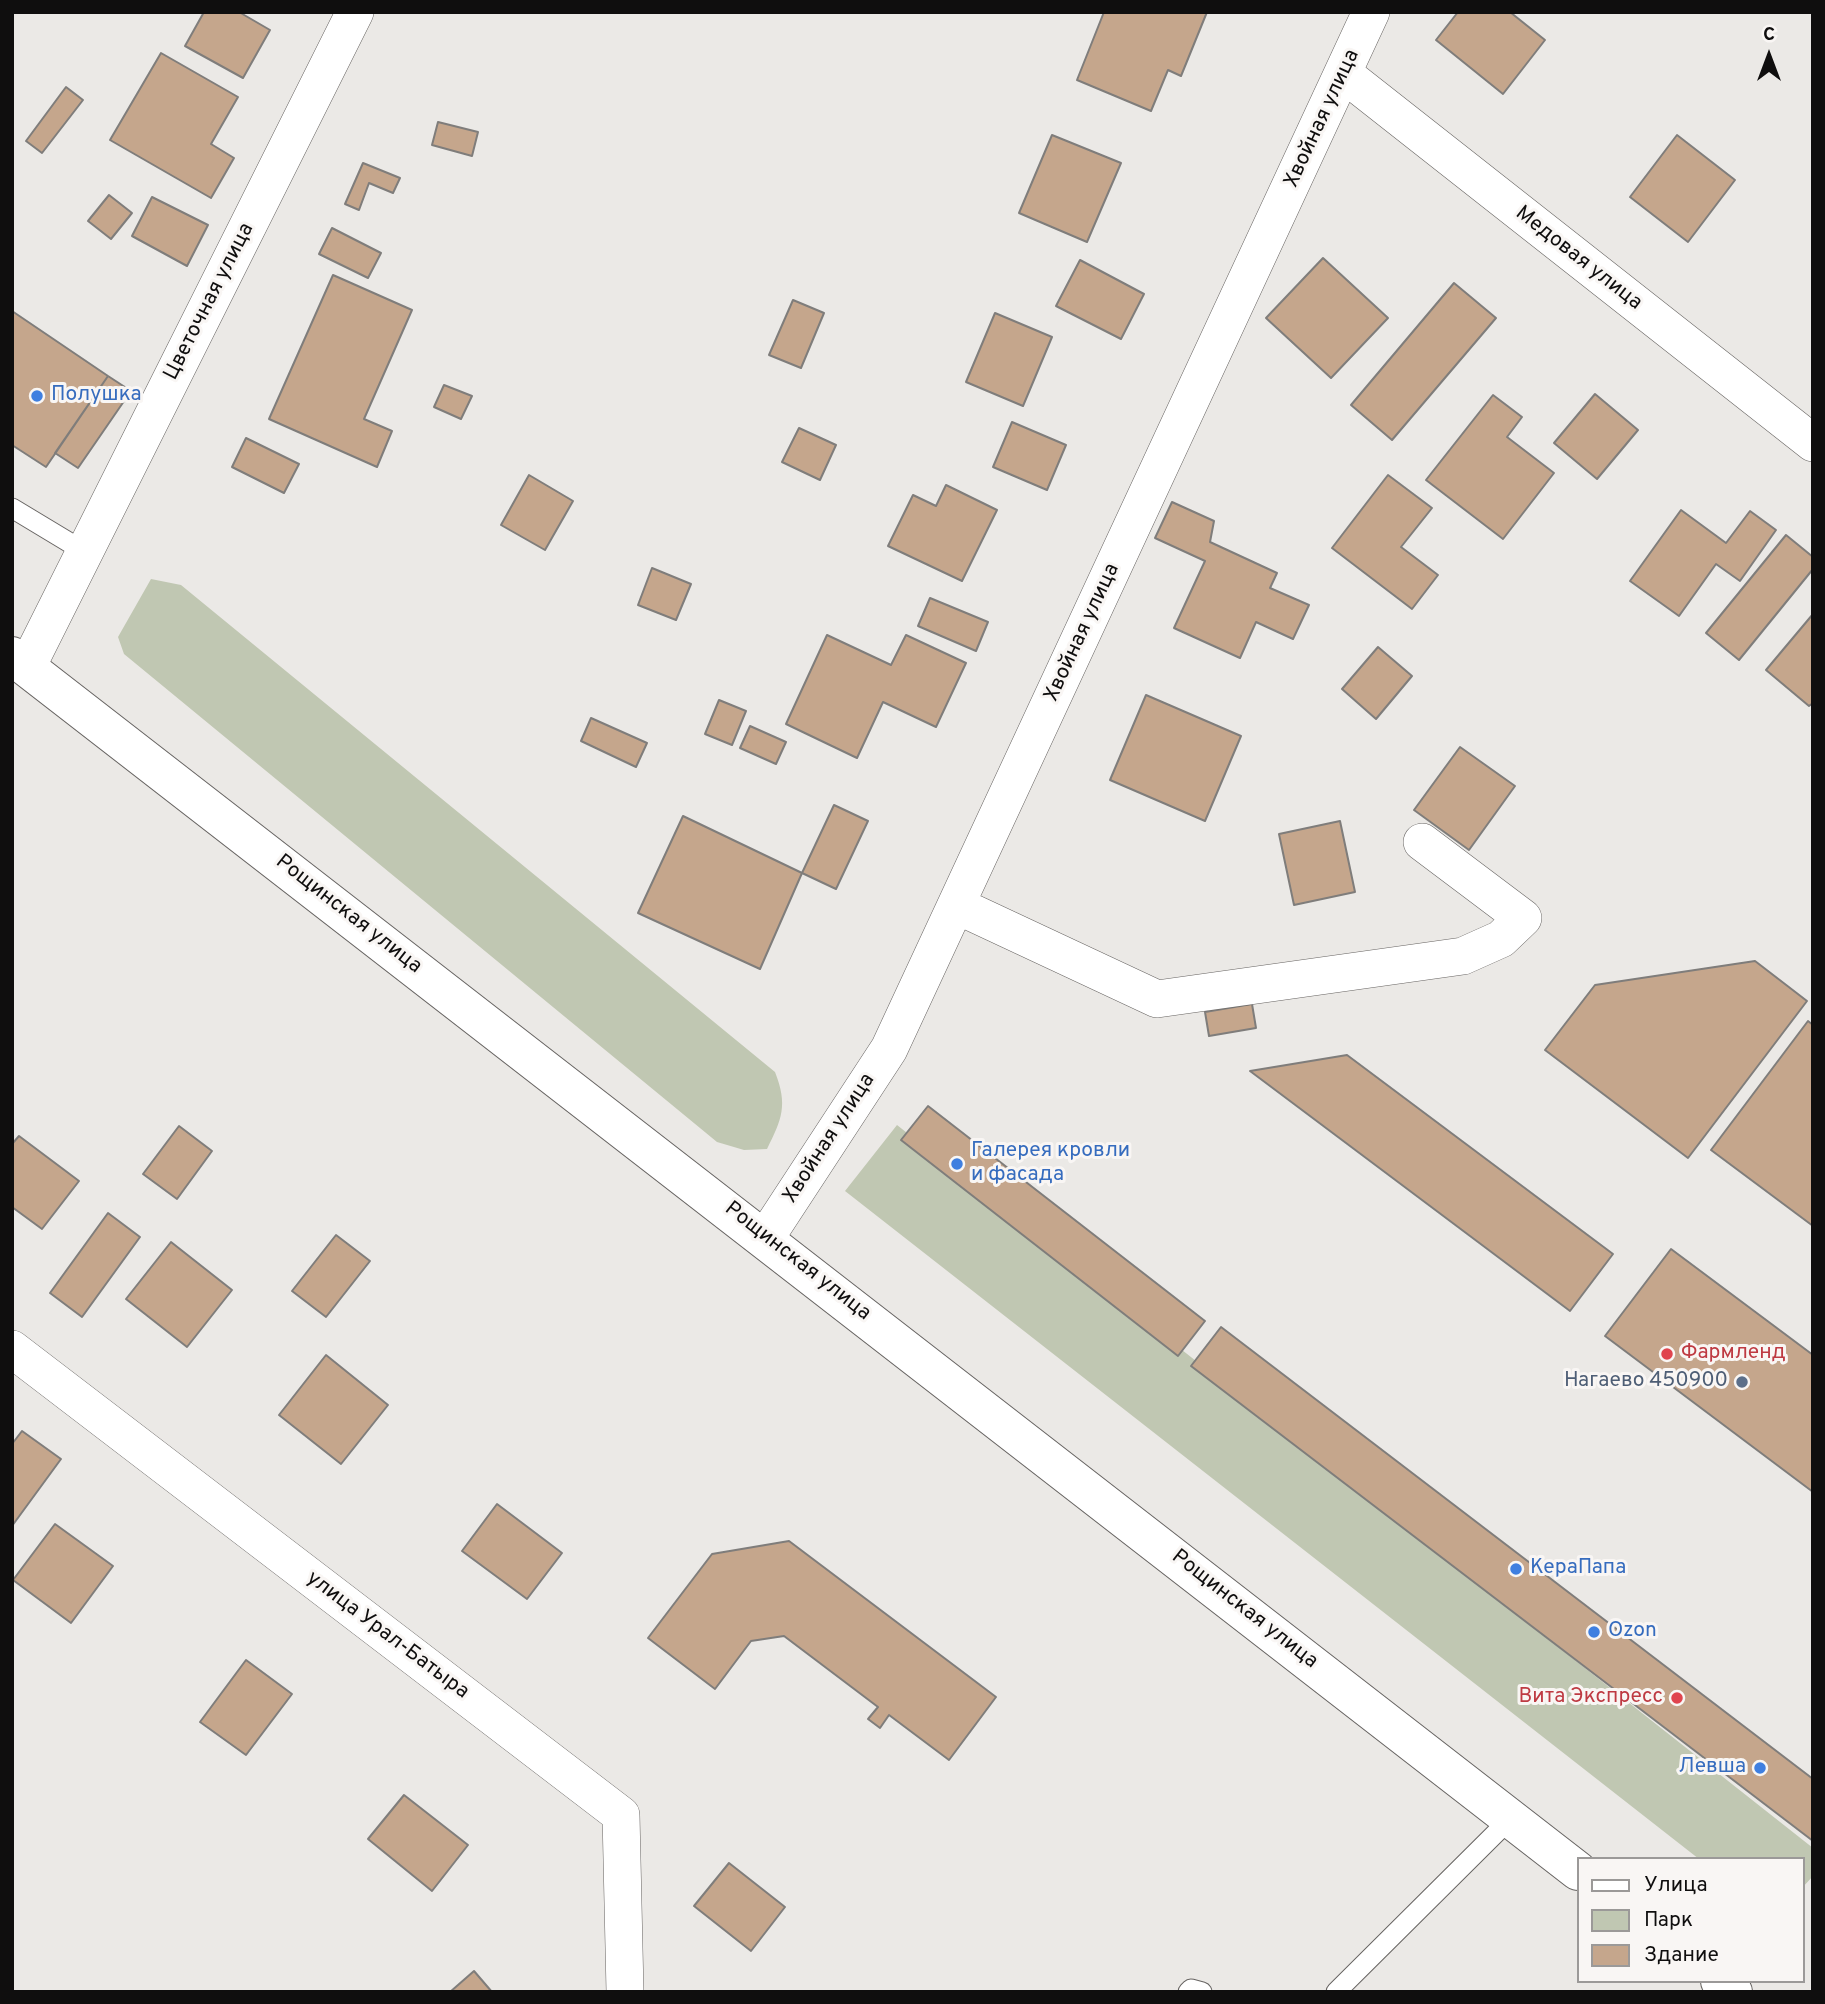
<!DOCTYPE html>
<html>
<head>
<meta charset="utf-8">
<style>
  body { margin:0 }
  #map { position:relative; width:1825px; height:2004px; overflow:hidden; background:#ebe9e6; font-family:Overpass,sans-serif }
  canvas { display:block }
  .frame { position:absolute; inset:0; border:14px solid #0f0e0e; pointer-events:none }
  .legend { position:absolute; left:1577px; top:1857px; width:228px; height:126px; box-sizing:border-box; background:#f9f6f4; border:2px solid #9b9998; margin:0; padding:9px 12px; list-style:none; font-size:21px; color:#0f0e0e }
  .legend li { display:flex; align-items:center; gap:14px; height:35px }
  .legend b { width:35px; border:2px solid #9b9998 }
  .north { position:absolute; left:1734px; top:21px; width:70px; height:70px; -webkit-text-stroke:5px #f9f6f4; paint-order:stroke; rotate:0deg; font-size:19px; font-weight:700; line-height:28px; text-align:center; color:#0f0e0e }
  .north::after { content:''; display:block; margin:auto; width:24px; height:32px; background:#0f0e0e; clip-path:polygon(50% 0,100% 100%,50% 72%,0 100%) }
</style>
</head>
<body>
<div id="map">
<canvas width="1825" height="2004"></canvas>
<div class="frame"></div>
<ul class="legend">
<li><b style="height:9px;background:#fff"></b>Улица</li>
<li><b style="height:19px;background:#c0c7b2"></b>Парк</li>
<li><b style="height:19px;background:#c5a68c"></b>Здание</li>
</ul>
<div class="north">С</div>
</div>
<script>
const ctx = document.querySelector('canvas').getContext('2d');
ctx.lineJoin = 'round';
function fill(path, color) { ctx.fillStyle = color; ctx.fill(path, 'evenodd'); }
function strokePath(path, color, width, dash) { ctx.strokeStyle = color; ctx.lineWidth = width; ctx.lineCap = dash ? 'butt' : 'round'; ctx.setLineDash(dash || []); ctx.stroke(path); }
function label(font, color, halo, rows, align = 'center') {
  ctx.font = font + ' Overpass,sans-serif'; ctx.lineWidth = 6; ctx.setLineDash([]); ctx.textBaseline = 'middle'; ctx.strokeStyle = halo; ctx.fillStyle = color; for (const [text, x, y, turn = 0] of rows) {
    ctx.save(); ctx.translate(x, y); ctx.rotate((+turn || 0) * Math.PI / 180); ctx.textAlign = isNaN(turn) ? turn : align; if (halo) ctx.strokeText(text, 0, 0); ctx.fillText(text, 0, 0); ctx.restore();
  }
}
const green = new Path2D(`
  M151,579L181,585L775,1072C788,1105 782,1119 767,1149L744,1150L717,1142L124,654L118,637Z
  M897,1125L1813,1848V1876L1802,1888V1859H1699L845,1191Z`);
const building = new Path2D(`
  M204,12H239L270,30L243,78L185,46Z
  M1104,12H1207L1181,76L1168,70L1151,111L1077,80Z
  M1458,12H1510L1545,40L1503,94L1436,40Z
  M161,53L238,97L211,144L234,158L211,198L110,140Z
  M66,87L83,100L42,153L26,141Z
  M438,122L478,132L472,156L432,145Z
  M1052,135L1121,163L1087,242L1019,213Z
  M1677,135L1735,180L1688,242L1630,197Z
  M363,163L400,178L393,193L369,183L359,210L345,204Z
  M109,195L132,213L111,239L88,221Z
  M152,197L208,225L187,266L132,236Z
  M332,228L381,253L368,278L319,254Z
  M1323,258L1388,318L1331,378L1266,318Z
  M1080,260L1144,294L1121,339L1056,306Z
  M333,275L412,310L364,419L392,431L377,467L269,419Z
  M1454,283L1496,318L1392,440L1351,405Z
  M793,300L824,313L801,368L769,355Z
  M12,311L108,376L46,467L12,445Z
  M995,313L1052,337L1023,406L966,382Z
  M108,376L131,391L78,468L55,453Z
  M444,385L472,396L461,419L434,407Z
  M1595,394L1638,430L1597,479L1554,443Z
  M1493,395L1522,417L1507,437L1554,473L1503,539L1426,480Z
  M1012,422L1066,445L1047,490L993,467Z
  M799,428L836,445L820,480L782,462Z
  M246,438L299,464L284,493L232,467Z
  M529,475L573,501L545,550L501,525Z
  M1388,475L1432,508L1401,547L1438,575L1412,609L1332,548Z
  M946,485L997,510L962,581L888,546L913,495L936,506Z
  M1172,502L1214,521L1210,542L1277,573L1270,588L1309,605L1293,639L1256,622L1240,658L1174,628L1205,561L1155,538Z
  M1681,510L1726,543L1750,511L1776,530L1740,581L1716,564L1679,616L1630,581Z
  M1786,535L1813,557V569L1739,660L1706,633Z
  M652,568L691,584L676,620L638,605Z
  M930,598L988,622L976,651L918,626Z
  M1813,614V703L1809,706L1766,670Z
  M827,635L891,665L906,635L966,663L936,727L883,702L857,758L786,724Z
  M1378,647L1412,676L1376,719L1342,689Z
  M1146,695L1241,736L1205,821L1110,780Z
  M719,700L746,711L732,745L705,734Z
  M591,718L647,743L636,767L581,741Z
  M750,726L786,742L776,764L740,748Z
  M1460,747L1515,786L1469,850L1414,810Z
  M834,805L868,821L836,889L802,873Z
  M683,816L802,873L760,969L638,913Z
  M1340,821L1355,892L1294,905L1279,834Z
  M1755,961L1807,1001L1688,1158L1545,1050L1595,985Z
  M1252,1004L1256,1028L1209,1036L1205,1012Z
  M1808,1021L1813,1025V1226L1711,1150Z
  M1347,1055L1613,1254L1570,1311L1250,1071Z
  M928,1106L1205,1321L1178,1356L901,1140Z
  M179,1126L212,1151L177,1199L143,1174Z
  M19,1136L79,1181L42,1229L12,1207V1144Z
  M108,1213L140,1237L82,1317L50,1293Z
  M336,1235L370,1261L326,1317L292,1291Z
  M171,1242L232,1290L187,1347L126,1299Z
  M1671,1249L1813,1355V1492L1605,1336Z
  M1221,1327L1813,1779V1841L1191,1366Z
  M326,1355L388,1405L341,1464L279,1415Z
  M22,1431L61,1459L12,1526V1444Z
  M497,1504L562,1553L527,1599L462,1551Z
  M55,1524L113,1566L71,1623L13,1580Z
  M789,1541L996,1697L949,1760L889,1715L880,1728L868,1719L878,1707L784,1636L751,1641L715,1689L648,1638L712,1554Z
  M246,1660L292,1694L246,1755L200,1722Z
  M404,1795L468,1845L432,1891L368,1839Z
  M729,1863L785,1907L751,1951L694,1906Z
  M474,1971L492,1992H450Z`);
const service = new Path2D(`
  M12,508L85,552
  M1188,1992L1191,1989L1202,1992
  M1336,1992L1511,1818`);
const minor = new Path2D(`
  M1344,74L1813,443
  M27,667L355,12
  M956,905L1157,999L1463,956L1501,939L1523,918L1422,842
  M766,1237L889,1049L1371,12
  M12,1349L621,1815L625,1992`);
const tertiary = new Path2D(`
  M12,656L1578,1871
  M1720,1981L1733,1992`);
const markers = [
  [37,396,7,"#3f7fe0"],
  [957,1164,7,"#3f7fe0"],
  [1667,1354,7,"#e0444e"],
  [1742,1382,7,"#5c6f8a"],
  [1516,1569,7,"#3f7fe0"],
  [1594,1632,7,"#3f7fe0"],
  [1677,1698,7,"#e0444e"],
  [1760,1768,7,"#3f7fe0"]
];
const streetNames = [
  ["Хвойная улица",1323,119,-65],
  ["Медовая улица",1578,259,38],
  ["Цветочная улица",210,302,-63],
  ["Хвойная улица",1083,633,-65],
  ["Рощинская улица",348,915,38],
  ["Хвойная улица",830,1139,-57],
  ["Рощинская улица",797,1262,38],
  ["Рощинская улица",1244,1610,38],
  ["улица Урал-Батыра",387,1636,37]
];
const shopNames = [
  ["Полушка",51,396],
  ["Галерея кровли",971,1152],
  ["и фасада",971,1176],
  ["КераПапа",1530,1569],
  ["Ozon",1608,1632],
  ["Левша",1746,1768,"right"]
];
const healthNames = [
  ["Фармленд",1681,1354],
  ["Вита Экспресс",1663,1698,"right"]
];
const serviceNames = [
  ["Нагаево 450900",1728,1382]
];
fill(green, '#c0c7b2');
fill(building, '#c5a68c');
strokePath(building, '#7f7d7b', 2);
strokePath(service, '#676462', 21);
strokePath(minor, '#676462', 38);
strokePath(tertiary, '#676462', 40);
strokePath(service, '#fff', 19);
strokePath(minor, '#fff', 37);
strokePath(tertiary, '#fff', 38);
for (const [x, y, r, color] of markers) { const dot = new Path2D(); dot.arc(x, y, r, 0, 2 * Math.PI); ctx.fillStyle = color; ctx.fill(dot); strokePath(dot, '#f9f6f4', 2.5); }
label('21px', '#0f0e0e', '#f9f6f4', streetNames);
label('21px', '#366cbe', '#f9f6f4', shopNames, 'left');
label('21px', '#be3a42', '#f9f6f4', healthNames, 'left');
label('21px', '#4e5e75', '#f9f6f4', serviceNames, 'right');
</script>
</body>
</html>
